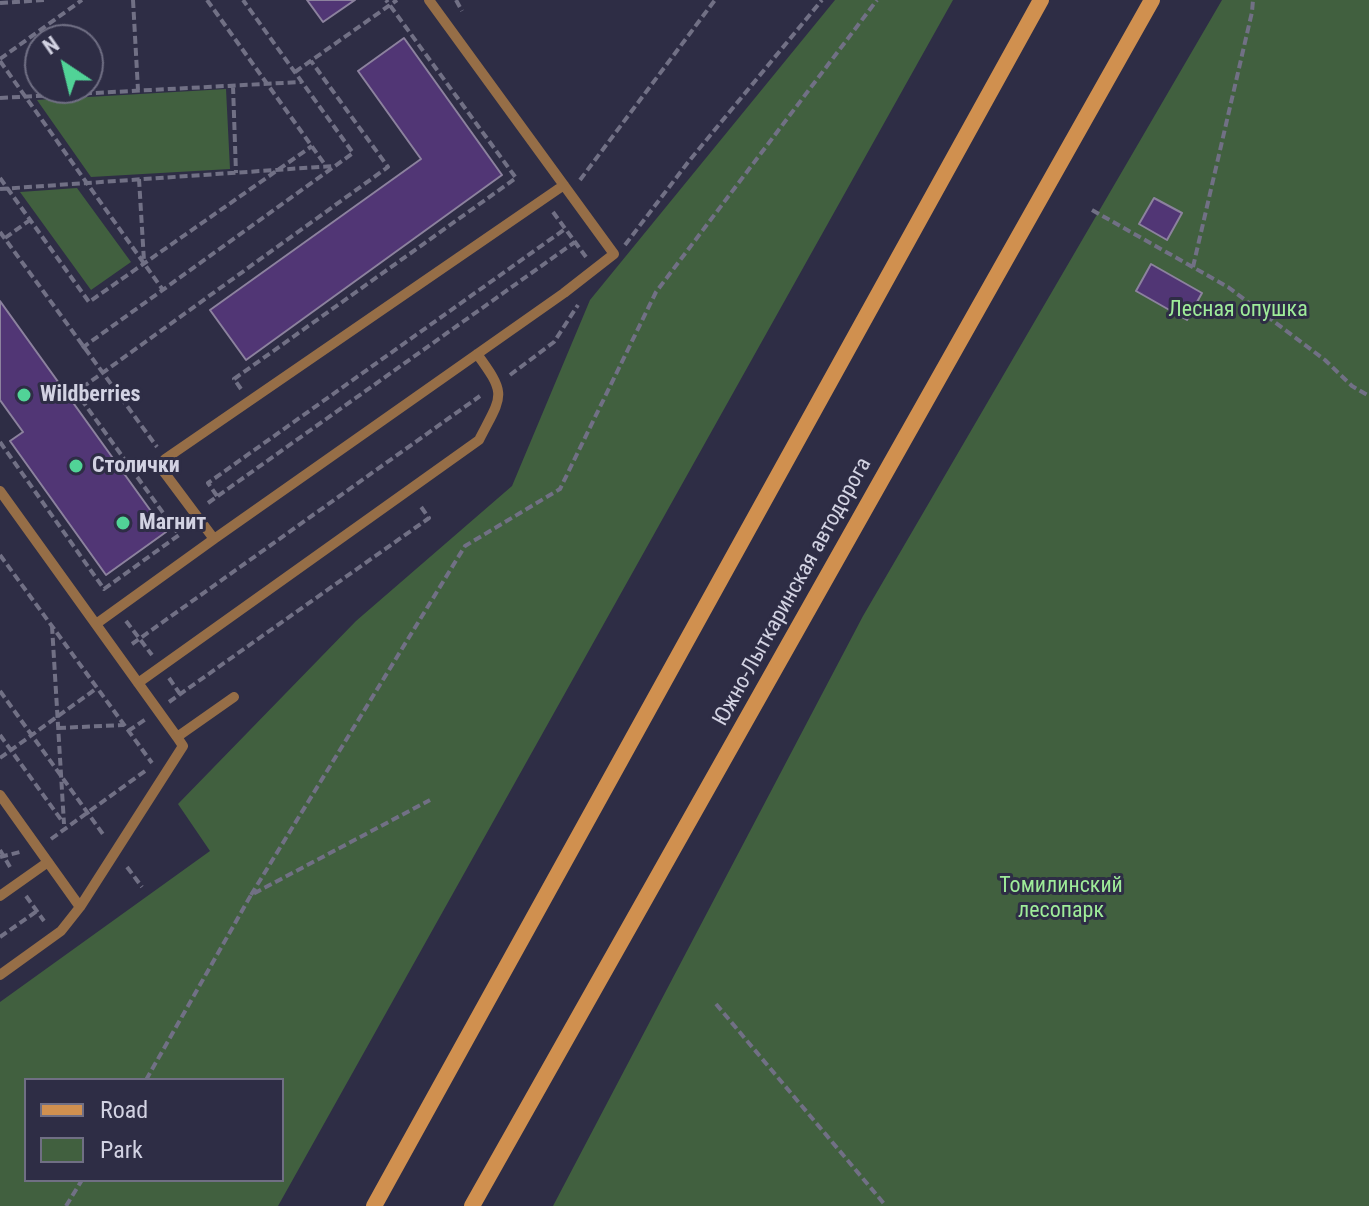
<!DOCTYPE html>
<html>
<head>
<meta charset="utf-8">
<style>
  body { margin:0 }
  #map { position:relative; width:1369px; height:1206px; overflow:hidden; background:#2e2d45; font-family:"Roboto Condensed",sans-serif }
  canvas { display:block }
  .legend { position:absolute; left:24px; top:1078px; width:260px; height:104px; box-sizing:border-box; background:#2e2d45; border:2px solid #706f84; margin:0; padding:10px 14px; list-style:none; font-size:24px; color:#d2d2e2 }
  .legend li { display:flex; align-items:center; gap:16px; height:40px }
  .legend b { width:40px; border:2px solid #706f84 }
  .north { position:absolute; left:24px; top:24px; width:80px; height:80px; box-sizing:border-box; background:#2e2d45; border:2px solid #706f84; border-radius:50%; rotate:325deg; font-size:22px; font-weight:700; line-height:32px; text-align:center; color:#d2d2e2 }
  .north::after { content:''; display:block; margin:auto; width:28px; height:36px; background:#51d397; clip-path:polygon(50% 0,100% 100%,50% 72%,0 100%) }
</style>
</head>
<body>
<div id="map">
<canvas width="1369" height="1206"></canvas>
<ul class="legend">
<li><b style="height:10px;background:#d0904f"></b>Road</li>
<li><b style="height:22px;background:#41603f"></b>Park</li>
</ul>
<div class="north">N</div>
</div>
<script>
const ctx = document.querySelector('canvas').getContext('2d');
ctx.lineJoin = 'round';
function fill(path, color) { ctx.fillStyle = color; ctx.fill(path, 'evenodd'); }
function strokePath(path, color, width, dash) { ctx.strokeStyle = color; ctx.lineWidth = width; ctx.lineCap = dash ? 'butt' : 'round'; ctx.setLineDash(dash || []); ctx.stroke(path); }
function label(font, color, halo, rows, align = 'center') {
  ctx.font = font + ' "Roboto Condensed",sans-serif'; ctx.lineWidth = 6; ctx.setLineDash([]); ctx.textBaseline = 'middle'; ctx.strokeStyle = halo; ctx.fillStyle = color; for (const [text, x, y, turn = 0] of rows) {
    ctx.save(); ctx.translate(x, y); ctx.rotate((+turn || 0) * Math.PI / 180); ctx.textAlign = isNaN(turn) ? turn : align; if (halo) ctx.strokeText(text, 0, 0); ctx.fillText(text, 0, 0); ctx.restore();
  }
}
const green = new Path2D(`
  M835,0H953L278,1206H0V1002L210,851L178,804L356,621L512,486L590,300ZM26,1080H282V1180H26Z
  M1222,0H1369V1206H553L863,616Z
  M226,89L230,169L91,177L37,100Z
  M77,188L131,262L91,290L20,192Z`);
const building = new Path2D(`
  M307,0H355L323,22Z
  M404,38L502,175L246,360L210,310L421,159L358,71Z
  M1154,198L1182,213L1167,240L1139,224Z
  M1151,264L1202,293L1187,320L1136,291Z
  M0,301L166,532L106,575L10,441L23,432L0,400Z`);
const path = new Path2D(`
  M133,0L138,90
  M207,0L326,166
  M456,0L462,11
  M0,3L45,0
  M0,59L82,0
  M0,61L163,290
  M295,72L397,0
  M233,86L236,173
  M0,98L301,82
  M0,178L89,302L312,146
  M139,179L144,261
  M580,180L715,0
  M0,189L333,166
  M1092,210L1228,287L1325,360L1352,386L1369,396
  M553,212L586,257
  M0,232L157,447
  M5,238L30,220
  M625,245L689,161L822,0
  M1193,267L1252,12L1253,0
  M82,348L353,153L243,0
  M510,375L554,342L578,305
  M241,389L234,379L516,178L386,0
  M0,442L104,589L179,535L76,392L388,167L311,61
  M217,496L208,483L565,229
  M208,503L575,242
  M0,555L152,763
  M126,621L152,655
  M52,626L64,824
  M132,644L480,396
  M169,678L180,694
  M0,691L105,837
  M169,702L429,518L419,504
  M58,728L123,725
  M128,731L146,719
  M0,735L62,821
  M0,758L97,688
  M51,839L145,771
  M0,850L10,867
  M0,857L20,852
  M127,867L142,887
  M251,895L465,546L560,489L656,292L877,0
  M26,896L44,921
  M0,937L37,911
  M716,1004L886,1206
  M146,1080L251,895L430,800
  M66,1206L82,1180`);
const service = new Path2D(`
  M0,491L177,737L234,697
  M214,539L564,293L614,254L429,0
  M96,624L214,539L164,472L165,459L564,185
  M138,683L479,440C502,395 508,396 477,354
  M0,795L80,907
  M0,896L48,862
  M0,975L61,931L80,907L183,746L177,737`);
const secondary = new Path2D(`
  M374,1206L1041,0
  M472,1206L1152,0`);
const markers = [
  [24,395,8,"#51d397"],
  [76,466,8,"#51d397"],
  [123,523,8,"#51d397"]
];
const parkNames = [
  ["Лесная опушка",1238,310],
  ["Томилинский",1061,886],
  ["лесопарк",1061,911]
];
const poiNames = [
  ["Wildberries",40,395],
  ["Столички",92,466],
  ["Магнит",139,523]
];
const streetNames = [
  ["Южно-Лыткаринская автодорога",793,592,-61]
];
fill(green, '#41603f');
fill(building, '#513675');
strokePath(building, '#8c829e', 2);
strokePath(path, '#717085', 4, [8, 4]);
strokePath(service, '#966e47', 10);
strokePath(secondary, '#d0904f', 16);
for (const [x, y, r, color] of markers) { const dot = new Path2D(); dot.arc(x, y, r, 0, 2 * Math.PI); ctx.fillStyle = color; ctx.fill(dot); strokePath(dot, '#2e2d45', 3); }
label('22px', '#9eeb99', '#2e2d45', parkNames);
label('bold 22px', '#d2d2e2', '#2e2d45', poiNames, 'left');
label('22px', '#d2d2e2', '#2e2d45', streetNames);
</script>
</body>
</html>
